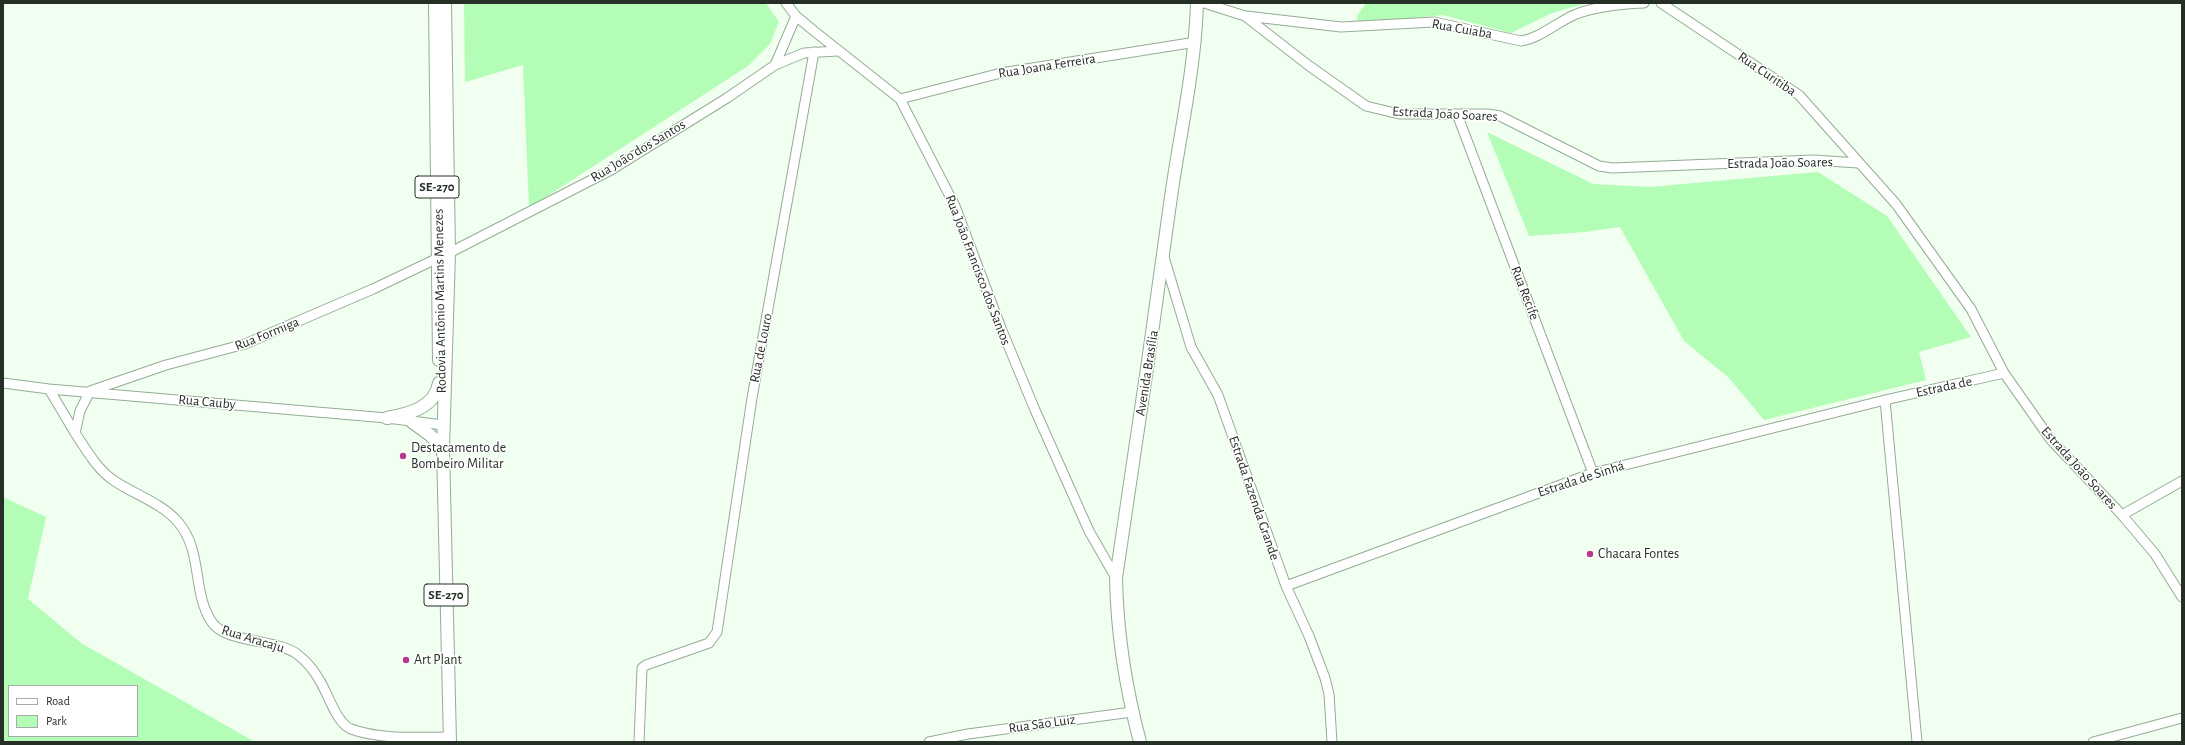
<!DOCTYPE html>
<html>
<head>
<meta charset="utf-8">
<style>
  body { margin:0 }
  #map { position:relative; width:2185px; height:745px; overflow:hidden; background:#f0fff0; font-family:"Alegreya Sans",sans-serif }
  canvas { display:block }
  .frame { position:absolute; inset:0; border:4px solid #262f26; pointer-events:none }
  .legend { position:absolute; left:8px; top:685px; width:130px; height:52px; box-sizing:border-box; background:#fff; border:1px solid #a8aca8; margin:0; padding:5px 7px; list-style:none; font-size:12px; color:#262f26 }
  .legend li { display:flex; align-items:center; gap:8px; height:20px }
  .legend b { width:20px; border:1px solid #a8aca8 }
</style>
</head>
<body>
<div id="map">
<canvas width="2185" height="745"></canvas>
<div class="frame"></div>
<ul class="legend">
<li><b style="height:5px;background:#fff"></b>Road</li>
<li><b style="height:11px;background:#b4fdb7"></b>Park</li>
</ul>
</div>
<script>
const ctx = document.querySelector('canvas').getContext('2d');
ctx.lineJoin = 'round';
function fill(path, color) { ctx.fillStyle = color; ctx.fill(path, 'evenodd'); }
function strokePath(path, color, width, dash) { ctx.strokeStyle = color; ctx.lineWidth = width; ctx.lineCap = dash ? 'butt' : 'round'; ctx.setLineDash(dash || []); ctx.stroke(path); }
function label(font, color, halo, rows, align = 'center') {
  ctx.font = font + ' "Alegreya Sans",sans-serif'; ctx.lineWidth = 3; ctx.setLineDash([]); ctx.textBaseline = 'middle'; ctx.strokeStyle = halo; ctx.fillStyle = color; for (const [text, x, y, turn = 0] of rows) {
    ctx.save(); ctx.translate(x, y); ctx.rotate((+turn || 0) * Math.PI / 180); ctx.textAlign = isNaN(turn) ? turn : align; if (halo) ctx.strokeText(text, 0, 0); ctx.fillText(text, 0, 0); ctx.restore();
  }
}
const green = new Path2D(`
  M464,3H766L779,22L770,44L748,66L529,208L523,65L465,82Z
  M1366,3H1587L1552,13L1511,33L1443,15L1358,23L1357,16Z
  M1487,132L1593,184L1649,187L1818,172L1887,216L1971,337L1919,352L1926,380L1764,420L1729,378L1684,341L1620,227L1584,232L1529,236Z
  M3,497L46,517L28,599L81,643L255,742H3ZM9,686H137V736H9Z`);
const minor = new Path2D(`
  M786,3L796,16L814,31L900,99L955,206L1001,328L1035,410L1089,531L1116,578
  M1204,3L1245,16L1308,65L1366,106L1399,114H1488L1500,116L1599,166L1612,168L1814,160L1858,163
  M1661,3L1799,95L1896,204L1971,309L2004,373L2051,440L2122,515L2155,554L2182,597
  M1246,16L1341,27L1434,22L1521,41C1540,38 1556,23 1574,15C1595,6 1621,4 1644,3
  M775,65L804,53L837,51
  M900,99L1001,73L1196,42
  M1457,114L1593,473
  M449,253L611,170L727,98L775,65L796,16
  M1164,257L1191,347L1218,395L1286,586L1309,636L1325,678L1329,694L1332,742
  M438,258L373,289L245,344L166,365L90,391L80,411L75,433C86,449 96,468 113,480C133,494 162,503 178,522C203,551 192,591 211,621C225,644 275,638 297,654C306,661 315,672 320,681C328,694 337,724 351,729C381,740 418,737 450,737
  M3,383L49,389L387,418L443,425
  M49,389L75,433
  M1885,400L1917,742
  M2122,515L2182,481
  M1286,586L1593,473L1885,400L2004,373
  M639,742L642,668L646,665L709,643L717,632L752,398L814,52
  M929,742L968,734L1132,712
  M2093,742L2182,718`);
const major = new Path2D(`
  M435,3L439,360
  M445,3L449,253L443,448L450,742
  M387,418C408,414 435,408 439,383
  M412,422L430,435L443,448
  M1140,742C1126,689 1117,633 1116,578C1135,453 1153,329 1170,204C1179,137 1195,71 1197,3`);
const markers = [
  [403,456,4,"#b73b8d"],
  [1590,554,4,"#b73b8d"],
  [406,660,4,"#b73b8d"]
];
const shields = [
  [437,187,44],
  [446,595,44]
];
const shieldNames = [
  ["SE-270",437,187],
  ["SE-270",446,595]
];
const streetNames = [
  ["Rua Cuiaba",1462,29,10],
  ["Rua Joana Ferreira",1047,66,-9],
  ["Rua Curitiba",1767,74,34],
  ["Estrada João Soares",1445,114,3],
  ["Rua João dos Santos",638,151,-31],
  ["Estrada João Soares",1780,163,-1],
  ["Rua João Francisco dos Santos",978,270,69],
  ["Rua Recife",1525,293,69],
  ["Rodovia Antônio Martins Menezes",440,301,-91],
  ["Rua Formiga",267,334,-22],
  ["Rua de Louro",761,348,-79],
  ["Avenida Brasília",1147,373,-81],
  ["Estrada de",1944,387,-12],
  ["Rua Cauby",207,402,5],
  ["Estrada João Soares",2079,468,48],
  ["Estrada de Sinhá",1581,479,-18],
  ["Estrada Fazenda Grande",1254,498,71],
  ["Rua Aracaju",253,639,17],
  ["Rua São Luiz",1042,724,-8]
];
const poiNames = [
  ["Destacamento de",411,448],
  ["Bombeiro Militar",411,464],
  ["Chacara Fontes",1598,554],
  ["Art Plant",414,660]
];
fill(green, '#b4fdb7');
strokePath(minor, '#94ac95', 11);
strokePath(major, '#94ac95', 14);
strokePath(minor, '#fff', 9);
strokePath(major, '#fff', 12);
for (const [x, y, r, color] of markers) { const dot = new Path2D(); dot.arc(x, y, r, 0, 2 * Math.PI); ctx.fillStyle = color; ctx.fill(dot); strokePath(dot, '#fff', 1.5); }
for (const [x, y, w] of shields) { const box = new Path2D(); box.roundRect(x - w / 2, y - 11, w, 22, 3); ctx.fillStyle = '#fff'; ctx.fill(box); strokePath(box, '#262f26', 1); }
label('bold 13px', '#262f26', null, shieldNames);
label('14px', '#262f26', '#fff', streetNames);
label('14px', '#262f26', '#fff', poiNames, 'left');
</script>
</body>
</html>
